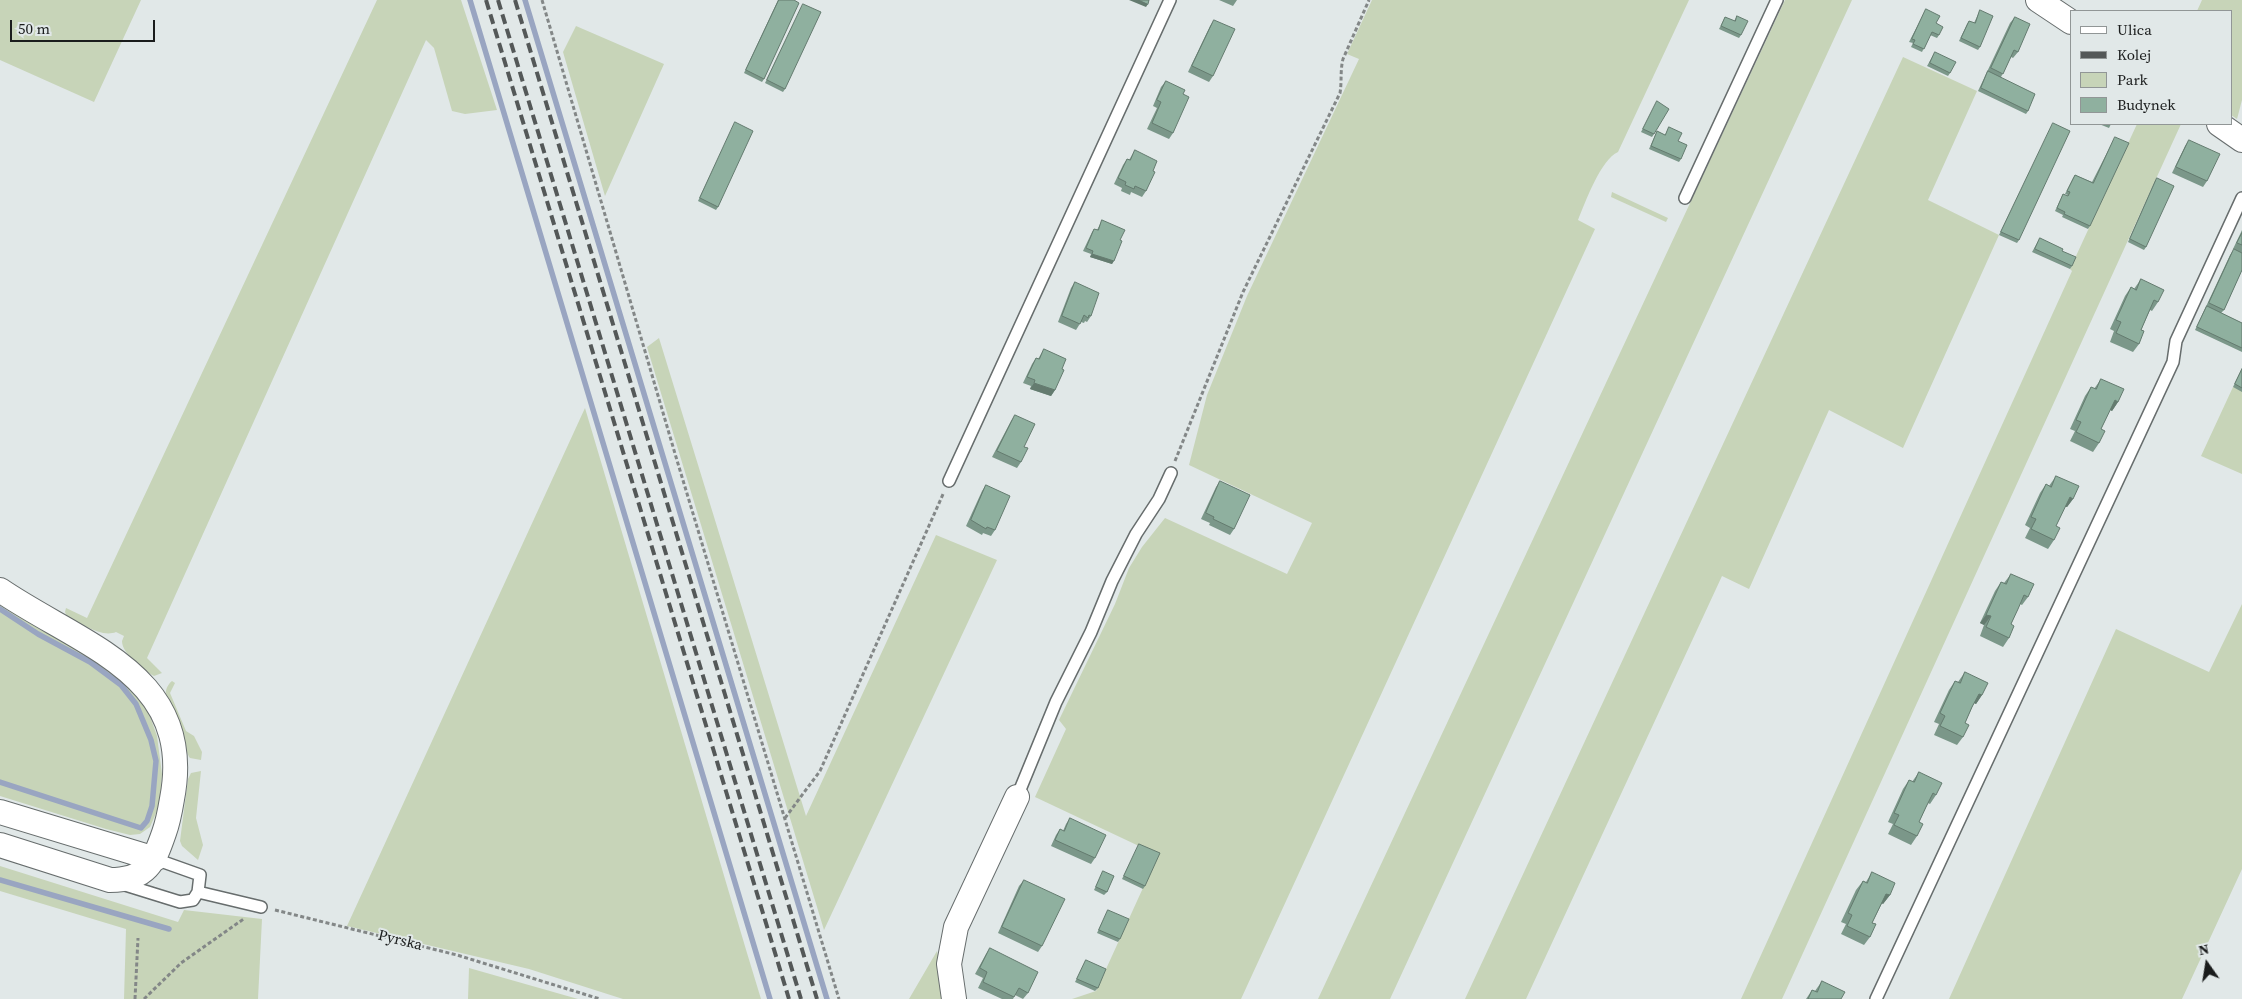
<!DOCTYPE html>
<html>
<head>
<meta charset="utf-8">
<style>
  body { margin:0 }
  #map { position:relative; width:2242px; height:999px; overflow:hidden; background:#e1e8e8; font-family:"Source Serif 4",serif }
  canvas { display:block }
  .legend { position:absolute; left:2070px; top:10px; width:162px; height:115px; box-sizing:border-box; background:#e1e8e8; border:1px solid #919696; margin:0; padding:6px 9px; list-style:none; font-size:15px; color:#1a1c1c }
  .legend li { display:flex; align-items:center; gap:10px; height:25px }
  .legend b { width:25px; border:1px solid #919696 }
  .north { position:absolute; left:2182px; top:939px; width:50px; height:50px; -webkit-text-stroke:4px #e1e8e8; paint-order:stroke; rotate:347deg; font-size:14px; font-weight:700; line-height:20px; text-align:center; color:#1a1c1c }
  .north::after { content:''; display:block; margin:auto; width:18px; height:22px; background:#1a1c1c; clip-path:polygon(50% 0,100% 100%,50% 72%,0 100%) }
  .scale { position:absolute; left:10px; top:20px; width:145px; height:22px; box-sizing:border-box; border:2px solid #1a1c1c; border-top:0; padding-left:6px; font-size:15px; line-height:18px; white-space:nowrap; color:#1a1c1c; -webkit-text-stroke:4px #e1e8e8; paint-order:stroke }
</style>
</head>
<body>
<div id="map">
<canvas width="2242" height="999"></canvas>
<ul class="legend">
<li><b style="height:6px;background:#fff"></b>Ulica</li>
<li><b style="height:6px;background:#545858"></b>Kolej</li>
<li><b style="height:14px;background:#c7d4b8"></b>Park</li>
<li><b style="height:14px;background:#8fb09f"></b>Budynek</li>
</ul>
<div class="north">N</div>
<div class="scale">50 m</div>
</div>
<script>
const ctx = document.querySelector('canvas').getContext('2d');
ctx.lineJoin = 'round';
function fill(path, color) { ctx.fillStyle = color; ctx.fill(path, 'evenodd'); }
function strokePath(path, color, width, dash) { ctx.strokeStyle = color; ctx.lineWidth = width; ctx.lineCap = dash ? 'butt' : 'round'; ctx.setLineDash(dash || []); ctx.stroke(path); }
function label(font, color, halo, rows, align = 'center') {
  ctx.font = font + ' "Source Serif 4",serif'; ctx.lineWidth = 4; ctx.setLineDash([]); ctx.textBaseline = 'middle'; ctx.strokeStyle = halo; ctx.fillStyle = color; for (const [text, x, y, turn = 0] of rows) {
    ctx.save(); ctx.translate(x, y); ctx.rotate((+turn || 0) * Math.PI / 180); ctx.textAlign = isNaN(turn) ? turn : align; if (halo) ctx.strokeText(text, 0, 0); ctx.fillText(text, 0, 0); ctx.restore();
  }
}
const green = new Path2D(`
  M0,0H141L94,102L0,60Z
  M377,0H461L497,110L465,114L452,111L434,48L426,40L147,658L162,673L154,676C143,670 122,654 122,641L124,636L116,632C101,638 81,623 67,617L65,612L66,608L87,618Z
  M1372,0H1689L1618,152C1601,159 1585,203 1578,220L1595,229L1241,999H1072L1096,991L1158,855L1035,797L1066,729L1059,720L1115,604L1129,568L1142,547L1165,518L1287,574L1312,523L1189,465L1207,395L1247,296L1359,59L1347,54Z
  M1785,0H1852L1390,999H1318Z
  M2202,0H2242V100L2237,119L2231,115V11H2197Z
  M576,26L664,64L605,196L563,52Z
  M1903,57L1977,91L1928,200L1999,235L1903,448L1829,410L1749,589L1722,576L1526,999H1465Z
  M2137,124H2181L1782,999H1741L2072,271L2070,269Z
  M1612,192L1668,218L1666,222L1611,197Z
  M659,338L806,816L936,535L997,560L824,930L647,347Z
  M2233,387L2242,391V474L2201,456Z
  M585,408L747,953L761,999H623L529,969L347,926Z
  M0,604L92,656L128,683L147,708L157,736L162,774L160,804L150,827L140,834L130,835L106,829L0,796Z
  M2242,604V869L2182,999H1949L2116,629L2209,672Z
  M172,681L175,683L170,693L186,731L194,736L202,752L201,760L190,758C187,755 167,702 166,695C165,690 168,684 172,681Z
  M201,771L196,818L203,845L198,860L182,846L180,841L188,779L191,773Z
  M0,866L178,922L184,910L262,919L258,999H124L126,929L0,891Z
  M937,951L947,999H909Z
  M469,968L578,999H468Z`);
const stream = new Path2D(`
  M470,0L770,999
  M525,0L827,999
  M0,609L38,634L90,662L121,685L136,704L151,740L156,761L152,806L147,821L141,828L0,782
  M0,880L169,929`);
const path = new Path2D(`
  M542,0L676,457L839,999
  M1175,461L1243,292L1340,93C1342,81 1340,71 1343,59L1369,0
  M785,818L820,771L944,492
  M275,910L457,955L600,999
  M135,999L138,938
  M144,999L181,963L245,918`);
const lane = new Path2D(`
  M1685,198L1777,0
  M949,481L1170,0
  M1017,797L1056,702L1091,632L1112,581L1136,534L1159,499L1171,473
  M122,884L180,902L193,900L198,892L200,875L155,859
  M198,892L261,907
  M1876,999L2173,362L2176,341L2242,198`);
const street = new Path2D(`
  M2038,0L2071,22
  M2219,124L2242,140
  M0,590C82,646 196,675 172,799C170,811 168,822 164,833C154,862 147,880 110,880L0,845
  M0,812L155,859
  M954,999L949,964L956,927L1017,797`);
const rail = new Path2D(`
  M486,0L789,999
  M498,0L801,999
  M515,0L817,999`);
const wall = new Path2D(`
  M778,0H794L764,79L762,82L744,73Z
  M1219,0H1237L1233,6Z
  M803,4L785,89L783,92L765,83Z
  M1926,9L1936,23L1939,35L1937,38L1930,35L1922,52L1911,47L1913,43L1909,42Z
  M1980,10V47L1978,50L1959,41L1967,24L1969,21L1974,23Z
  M1737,16L1741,35L1739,38L1719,29L1725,17L1734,21Z
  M2015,17L2018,52L2013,58L2011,57L2001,77L2028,111L2026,114L1978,91L2010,23Z
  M1214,20L1213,76L1209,82L1188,72L1210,26Z
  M1935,52L1950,73L1948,76L1927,66Z
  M1166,81L1183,94L1173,133L1169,139L1147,129L1157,108L1153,106L1161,87Z
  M1657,101L1654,134L1652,137L1641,132Z
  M735,122L718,207L716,210L698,201Z
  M2053,123L2019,240L2017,243L1999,235Z
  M2099,124H2114L2113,125L2111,124L2109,128Z
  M1669,127L1678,141L1681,159L1679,162L1649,149L1657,131L1665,135Z
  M2115,137L2090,226L2088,229L2062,217L2063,215L2055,211L2063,194L2067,196L2068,195L2065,194L2073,178L2075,175L2092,182Z
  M2189,140L2207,181L2203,187L2172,173L2185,146Z
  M1135,150L1153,171L1146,191L1142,197L1131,192L1130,195L1121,191L1122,188L1114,184L1123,165L1127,159L1129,160Z
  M2157,178L2146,247L2144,250L2128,242L2155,181Z
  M1102,220L1120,240L1112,264L1090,257L1091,254L1083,251L1092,232L1094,229L1097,230Z
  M2242,230V270L2224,310L2221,313L2242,323V352L2195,330L2230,255L2234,249H2233Z
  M2040,238L2062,251L2072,266L2070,269L2032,252Z
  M2141,279L2158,302L2152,311L2150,310L2141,330L2139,344L2133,352L2110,342L2114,331L2110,329L2125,296L2131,287L2134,289Z
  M1075,282L1091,316L1087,322L1085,321L1084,323L1081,322L1076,330L1058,322L1071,288Z
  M1044,349L1062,369L1055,390L1051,396L1030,389L1031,386L1023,383L1032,364L1036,358L1038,359Z
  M2242,368V392L2233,387Z
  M2101,379L2118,402L2112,411L2110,410L2101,429L2099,443L2093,452L2070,441L2075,431L2070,429L2085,396L2091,387L2094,389Z
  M1015,415L1024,447L1021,462L1017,468L992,457L1011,421Z
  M2056,476L2073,499L2067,507H2065L2056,526L2054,540L2048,549L2025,538L2030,528L2025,525L2040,493L2046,484L2049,486Z
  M1220,481L1234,529L1230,535L1209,525L1210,523L1201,519L1216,487Z
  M986,485L995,530L991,536L983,533L982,535L966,526L982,491Z
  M2011,574L2028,597L2022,605L2020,604L2011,624L2009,638L2003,647L1980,636L1984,625L1980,623L1995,591L2001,582L2004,583Z
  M1965,672L1982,695L1976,704L1974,703L1965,723L1963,737L1957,745L1934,735L1939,724L1934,722L1949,690L1955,681L1958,682Z
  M1919,772L1936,795L1930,804L1928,803L1919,822L1917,836L1911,845L1888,834L1893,824L1888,822L1903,789L1909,780L1912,782Z
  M1070,818L1095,858L1091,864L1051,846L1056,835L1060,829L1063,831L1066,824Z
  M1139,844L1145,886L1143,889L1122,879Z
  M1103,871L1107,892L1104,895L1094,890Z
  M1872,872L1890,895L1883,904L1882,903L1872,923L1870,937L1864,945L1841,934L1846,924L1841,922L1856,890L1863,881L1866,882Z
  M1024,880L1042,946L1038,952L998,933L1019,886Z
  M1108,910L1120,939L1118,942L1097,933Z
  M990,948L1028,993L1023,999L1015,995L1013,999H1002L978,988L983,978L975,974L986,954Z
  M1086,960L1098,988L1095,991L1075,982Z
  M1822,981L1841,999H1806L1812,990L1815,991Z`);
const shadedWall = new Path2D(`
  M1129,0H1139L1148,4L1146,7Z
  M1092,254L1114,261L1112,264L1090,257Z
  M1034,383L1055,390L1051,396L1030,389Z
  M2115,400L2118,402L2112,411L2109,409Z
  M2070,497L2073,499L2067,507L2064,506Z
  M1986,615L1991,616L1984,625L1980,623Z
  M1979,694L1982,695L1976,704L1972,702Z
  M1886,894L1890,895L1883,904L1880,902Z`);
const building = new Path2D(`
  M779,0H794L799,3L764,79L746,70Z
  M1139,0H1149L1148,4Z
  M803,4L821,12L785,89L767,80Z
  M1926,9L1940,16L1936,23L1943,27L1939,35L1932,32L1924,49L1913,44L1915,40L1912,39Z
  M1980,10L1993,16L1980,47L1961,38L1969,21L1975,23Z
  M1737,16L1748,21L1741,35L1721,26L1725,17L1735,21Z
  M2015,17L2030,24L2018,52L2014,50L2003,74L1991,68Z
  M1214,20L1235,29L1213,76L1192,66Z
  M1935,52L1956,62L1950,73L1930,63Z
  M1988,71L2035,94L2028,111L1981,88Z
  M1166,81L1185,90L1183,94L1189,97L1173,133L1152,123L1161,102L1157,100Z
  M1657,101L1669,109L1654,134L1643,129Z
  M735,122L753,131L718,207L700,198Z
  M2053,123L2070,131L2019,240L2001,232Z
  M1669,127L1682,133L1678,141L1687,145L1681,159L1651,146L1657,131L1665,135Z
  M2115,137L2129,143L2090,226L2064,214L2065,212L2057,208L2063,194L2068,196L2070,192L2067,191L2075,175L2093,183Z
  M2189,140L2220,154L2207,181L2176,167Z
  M1135,150L1157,161L1153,171L1155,172L1146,191L1135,186L1134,189L1125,185L1126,182L1118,178L1127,159L1130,160Z
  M2157,178L2174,186L2146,247L2130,239Z
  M1102,220L1125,230L1120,240L1122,241L1114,261L1092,254L1093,251L1086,248L1094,229L1098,230Z
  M2242,233V245L2237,243Z
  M2040,238L2063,249L2062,251L2076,257L2072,266L2035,249Z
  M2234,249L2242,253V270L2224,310L2209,303Z
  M2141,279L2164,290L2158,302L2154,300L2147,316L2141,330L2144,331L2139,344L2116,333L2121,322L2116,320L2131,287L2136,290Z
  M1075,282L1099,293L1091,316L1089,315L1088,318L1084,315L1080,324L1062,316Z
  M2207,306L2242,323V348L2197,327Z
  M1044,349L1066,359L1062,369L1064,370L1055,390L1034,383L1035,380L1027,377L1036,358L1039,359Z
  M2242,369V388L2235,384Z
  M2101,379L2124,389L2118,402L2115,400L2101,429L2105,431L2099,443L2076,432L2081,422L2076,420L2091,387L2096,389Z
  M1015,415L1035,424L1024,447L1028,448L1021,462L997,451Z
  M2056,476L2079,486L2073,499L2070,497L2056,526L2060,528L2054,540L2031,529L2036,519L2031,517L2046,484L2051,487Z
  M1220,481L1250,495L1234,529L1213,519L1214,517L1206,513Z
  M986,485L1010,496L995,530L987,527L986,529L971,520Z
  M2011,574L2034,584L2028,597L2024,595L2018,609L2011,624L2014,626L2009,638L1986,627L1991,616L1986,615L2001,582L2006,584Z
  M1965,672L1988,683L1982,695L1979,694L1972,707L1965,723L1969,725L1963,737L1940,726L1945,716L1940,713L1955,681L1960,683Z
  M1919,772L1942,783L1936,795L1933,793L1926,807L1919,822L1923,824L1917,836L1894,825L1899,815L1894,813L1909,780L1914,782Z
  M1070,818L1106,835L1095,858L1055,840L1060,829L1064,831Z
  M1139,844L1160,853L1145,886L1124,876Z
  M1103,871L1114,876L1107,892L1096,887Z
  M1872,872L1895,883L1890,895L1886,894L1872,923L1876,924L1870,937L1847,926L1852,915L1848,913L1863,881L1867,883Z
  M1024,880L1065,899L1042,946L1002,927Z
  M1108,910L1129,919L1120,939L1099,930Z
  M990,948L1038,972L1028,993L1019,988L1014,997L983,982L987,972L980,968Z
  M1086,960L1106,969L1098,988L1077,979Z
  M1822,981L1845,992L1841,999H1808L1812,990L1817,992Z`);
const streetNames = [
  ["Pyrska",400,941,14]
];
fill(green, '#c7d4b8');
strokePath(stream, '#99a5c1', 5.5);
strokePath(lane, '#676d6d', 14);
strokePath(street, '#676d6d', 26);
strokePath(path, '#838787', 3, [4, 2.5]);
strokePath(lane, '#fff', 11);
strokePath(street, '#fff', 24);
strokePath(rail, '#545858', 4, [10, 5]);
fill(wall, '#7b9789');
fill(shadedWall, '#647b6f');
fill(building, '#8fb09f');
strokePath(building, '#647b6f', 1);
label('15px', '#1a1c1c', '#e1e8e8', streetNames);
</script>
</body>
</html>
